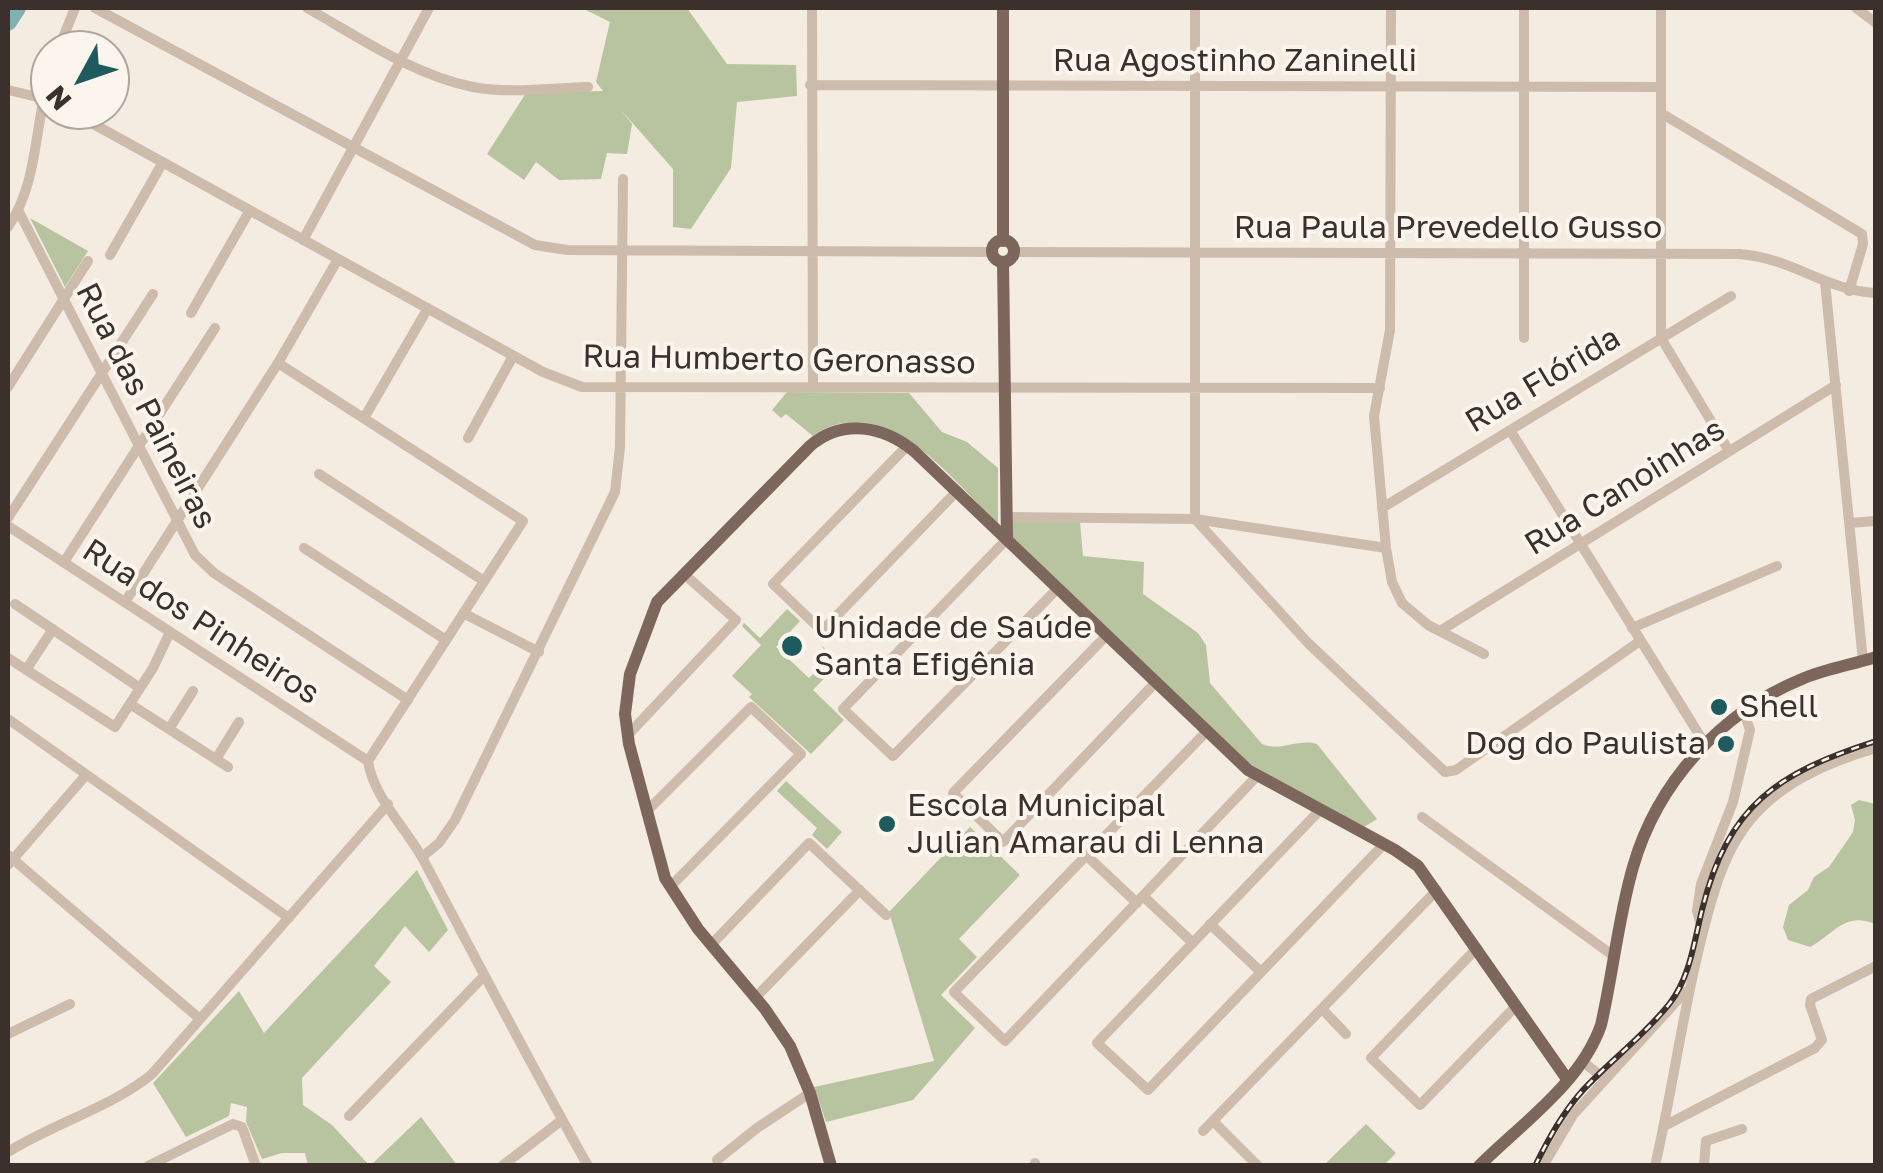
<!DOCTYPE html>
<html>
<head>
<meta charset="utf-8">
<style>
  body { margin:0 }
  #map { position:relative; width:1883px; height:1173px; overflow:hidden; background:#f4ebe1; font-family:"Golos Text",sans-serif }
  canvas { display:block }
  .frame { position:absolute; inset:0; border:10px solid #3b302b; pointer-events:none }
  .north { position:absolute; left:30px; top:30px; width:100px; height:100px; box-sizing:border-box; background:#fbf5ee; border:2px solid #aea6a0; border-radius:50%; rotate:230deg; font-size:28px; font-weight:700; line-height:40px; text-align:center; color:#3b302b }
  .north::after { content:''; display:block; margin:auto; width:35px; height:45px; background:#1f5a5e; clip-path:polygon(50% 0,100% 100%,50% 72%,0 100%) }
</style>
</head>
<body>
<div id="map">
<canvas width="1883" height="1173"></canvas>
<div class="frame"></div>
<div class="north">N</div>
</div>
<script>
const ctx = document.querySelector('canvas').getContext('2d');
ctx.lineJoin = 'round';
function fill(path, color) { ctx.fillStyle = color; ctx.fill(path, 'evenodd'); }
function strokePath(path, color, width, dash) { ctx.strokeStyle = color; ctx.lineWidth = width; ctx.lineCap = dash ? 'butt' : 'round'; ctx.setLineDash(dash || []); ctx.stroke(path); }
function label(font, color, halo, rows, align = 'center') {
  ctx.font = font + ' "Golos Text",sans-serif'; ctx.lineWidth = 8; ctx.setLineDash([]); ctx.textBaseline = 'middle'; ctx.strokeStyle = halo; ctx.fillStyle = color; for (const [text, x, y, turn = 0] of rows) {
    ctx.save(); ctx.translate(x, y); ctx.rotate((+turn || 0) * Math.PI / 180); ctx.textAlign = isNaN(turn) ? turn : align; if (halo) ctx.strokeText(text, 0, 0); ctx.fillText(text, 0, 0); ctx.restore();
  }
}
const green = new Path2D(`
  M582,8H687L727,64L796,65L797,96L737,102L731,168L691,229L673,227V169L621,110L632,124L627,154L607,153L601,179L559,180L536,162L524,180L487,154L526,93L603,91L596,82L610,22Z
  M30,218L88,251L65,287Z
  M787,392L909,393L942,432L967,442L998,468V524C952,480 884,387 813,436L786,414L781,418L772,410Z
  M1011,521L1080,522L1083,556L1144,562L1143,594L1198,633L1206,645L1210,683L1262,744C1280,752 1299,738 1317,744L1377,819L1364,827L1248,763L1012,539Z
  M787,609L800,621L776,647L809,678L830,657L820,644L839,663L813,690L844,720L811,754L749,697L752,694L732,676L761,645L742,626L744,623L760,638Z
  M786,781L842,832L827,849L812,835L817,828L777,791Z
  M1859,800L1875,804V924C1845,911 1834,934 1810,947L1788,940L1783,927L1789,905L1808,890L1814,877L1829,867L1853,832L1855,820L1851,805Z
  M970,827L1020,875L959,939L977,957L941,995L975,1028L913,1100L826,1122L814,1087L934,1061L889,912Z
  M417,870L448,930L429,952L405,926L374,966L391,982L302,1078L303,1105L332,1125L369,1165H308L305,1153H282L262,1159L246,1122L247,1107L231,1103L229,1116L186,1137L153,1083L239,991L264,1033Z
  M421,1117L457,1165H371Z
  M1366,1124L1396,1153L1384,1165H1324Z`);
const river = new Path2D(`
  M8,22L17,8`);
const minor = new Path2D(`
  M95,8L535,245L567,250L992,252
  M307,8C359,37 413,75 473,87C509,94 552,88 588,87
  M812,8L813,388
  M1195,8V519L1308,643L1445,772L1456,770L1640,641
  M1391,8L1390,330L1374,416L1386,548L1392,582L1402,603L1428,625L1484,654
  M1661,8V338L1729,451
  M1856,8L1876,23
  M58,50L75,8
  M810,85L1661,87
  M8,90L50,100
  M68,110L543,372L582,387L1380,388
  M1661,113L1862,234L1863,244L1849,291
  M18,210L195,555L214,573L408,700
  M8,227C39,182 34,124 50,74
  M303,240L429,8
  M1013,252L1739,254C1793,258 1824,290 1876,293
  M110,255L163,162
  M1825,282L1863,661
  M191,313L250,210
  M1524,338V8
  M278,363L523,521L368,761
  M8,387L88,261
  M364,418L428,308
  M1510,430L1705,744
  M468,438L513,356
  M908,445L773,584L822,631L957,491
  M319,474L484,581
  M1382,508L1731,296
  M1006,517L1195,519L1386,548
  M8,518L153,294
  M1849,523L1876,521
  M8,526L368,761
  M1007,539L843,709L893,756L1058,588
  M304,548L446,640
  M64,562L215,328
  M125,602L278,363L338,259
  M15,604L140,688
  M463,613L539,652
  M1632,628L1777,566
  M1440,631L1836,385
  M1107,635L953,793L1003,842L1156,682
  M8,658L115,727L153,668L170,632
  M26,670L53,629
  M130,704L228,767
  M8,719L289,918
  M169,729L193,691
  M1207,731L954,992L1005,1041L1257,776
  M627,736L736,620L684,574
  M216,759L239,722
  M368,761C373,797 407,829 424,861C478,963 531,1065 588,1166
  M1320,810L1097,1043L1148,1090L1384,844
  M646,812L751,707L801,754L670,887
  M1422,817L1615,957
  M8,855L200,1019
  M1086,855L1137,903
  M422,857L439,843L455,820L615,492L620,447L623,179
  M8,865L86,775
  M1143,896L1193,943
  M1210,924L1261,972
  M1703,932L1697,911L1701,884L1733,802L1750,730L1744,712
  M711,945L809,843L886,915
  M1477,948L1371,1058L1420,1105L1516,1006
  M755,998L860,890
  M1322,1009L1346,1034
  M8,1034L70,1004
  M1583,1062L1604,1078
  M349,1116L483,977
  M1213,1121L1258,1166
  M1664,1126L1815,1048L1822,1040L1810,1005L1811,999L1876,966
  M1203,1131L1437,890
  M8,1152C52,1124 114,1106 152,1074L388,804
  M717,1160L757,1128L810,1093
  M148,1166L233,1124L242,1127L256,1166
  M502,1166L562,1120
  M1034,1166L1035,1163
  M1543,1166L1573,1115L1685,992
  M1655,1166C1673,1088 1683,1009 1703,932C1713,893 1724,851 1751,819C1783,781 1829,762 1876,748
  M1704,1166L1706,1141L1742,1129`);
const major = new Path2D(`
  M992 251a11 11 0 1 1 22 0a11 11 0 1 1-22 0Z
  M1003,241V8
  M1003,262L1007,539
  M831,1166L810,1093L790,1046L765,1009L698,929L665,878L629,744L625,714L630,674L657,602L810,446C843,418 883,426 914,451L1248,770L1395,850L1418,866L1567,1079
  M1479,1166C1521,1124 1581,1083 1601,1025C1613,973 1618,919 1633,867C1657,783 1721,712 1802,679C1825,669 1851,665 1876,657`);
const rail = new Path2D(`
  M1535,1166C1549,1138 1563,1112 1584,1089C1611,1060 1645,1035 1670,1003C1690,977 1694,942 1702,910C1728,805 1777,773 1876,741`);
const markers = [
  [792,646,12,"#1f5a5e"],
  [1719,707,10,"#1f5a5e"],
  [1726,744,10,"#1f5a5e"],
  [887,824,10,"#1f5a5e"]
];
const streetNames = [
  ["Rua Agostinho Zaninelli",1235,61],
  ["Rua Paula Prevedello Gusso",1448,228],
  ["Rua Humberto Geronasso",779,360,1],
  ["Rua Flórida",1543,380,-31],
  ["Rua das Paineiras",146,406,63],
  ["Rua Canoinhas",1625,487,-32],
  ["Rua dos Pinheiros",201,622,33]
];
const poiNames = [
  ["Unidade de Saúde",814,628],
  ["Santa Efigênia",814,665],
  ["Shell",1739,707],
  ["Dog do Paulista",1706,744,"right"],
  ["Escola Municipal",907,806],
  ["Julian Amarau di Lenna",907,843]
];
fill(green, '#b8c4a0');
strokePath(river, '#7fb0b2', 18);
strokePath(minor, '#cdbbac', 10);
strokePath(major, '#7d675c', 12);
strokePath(rail, '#3b302b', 6);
strokePath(rail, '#fbf5ee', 2.5, [8]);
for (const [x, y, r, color] of markers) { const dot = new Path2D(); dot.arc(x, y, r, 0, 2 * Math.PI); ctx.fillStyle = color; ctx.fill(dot); strokePath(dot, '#fbf5ee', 4); }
label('32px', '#3b302b', '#fbf5ee', streetNames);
label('32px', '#3b302b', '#fbf5ee', poiNames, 'left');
</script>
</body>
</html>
